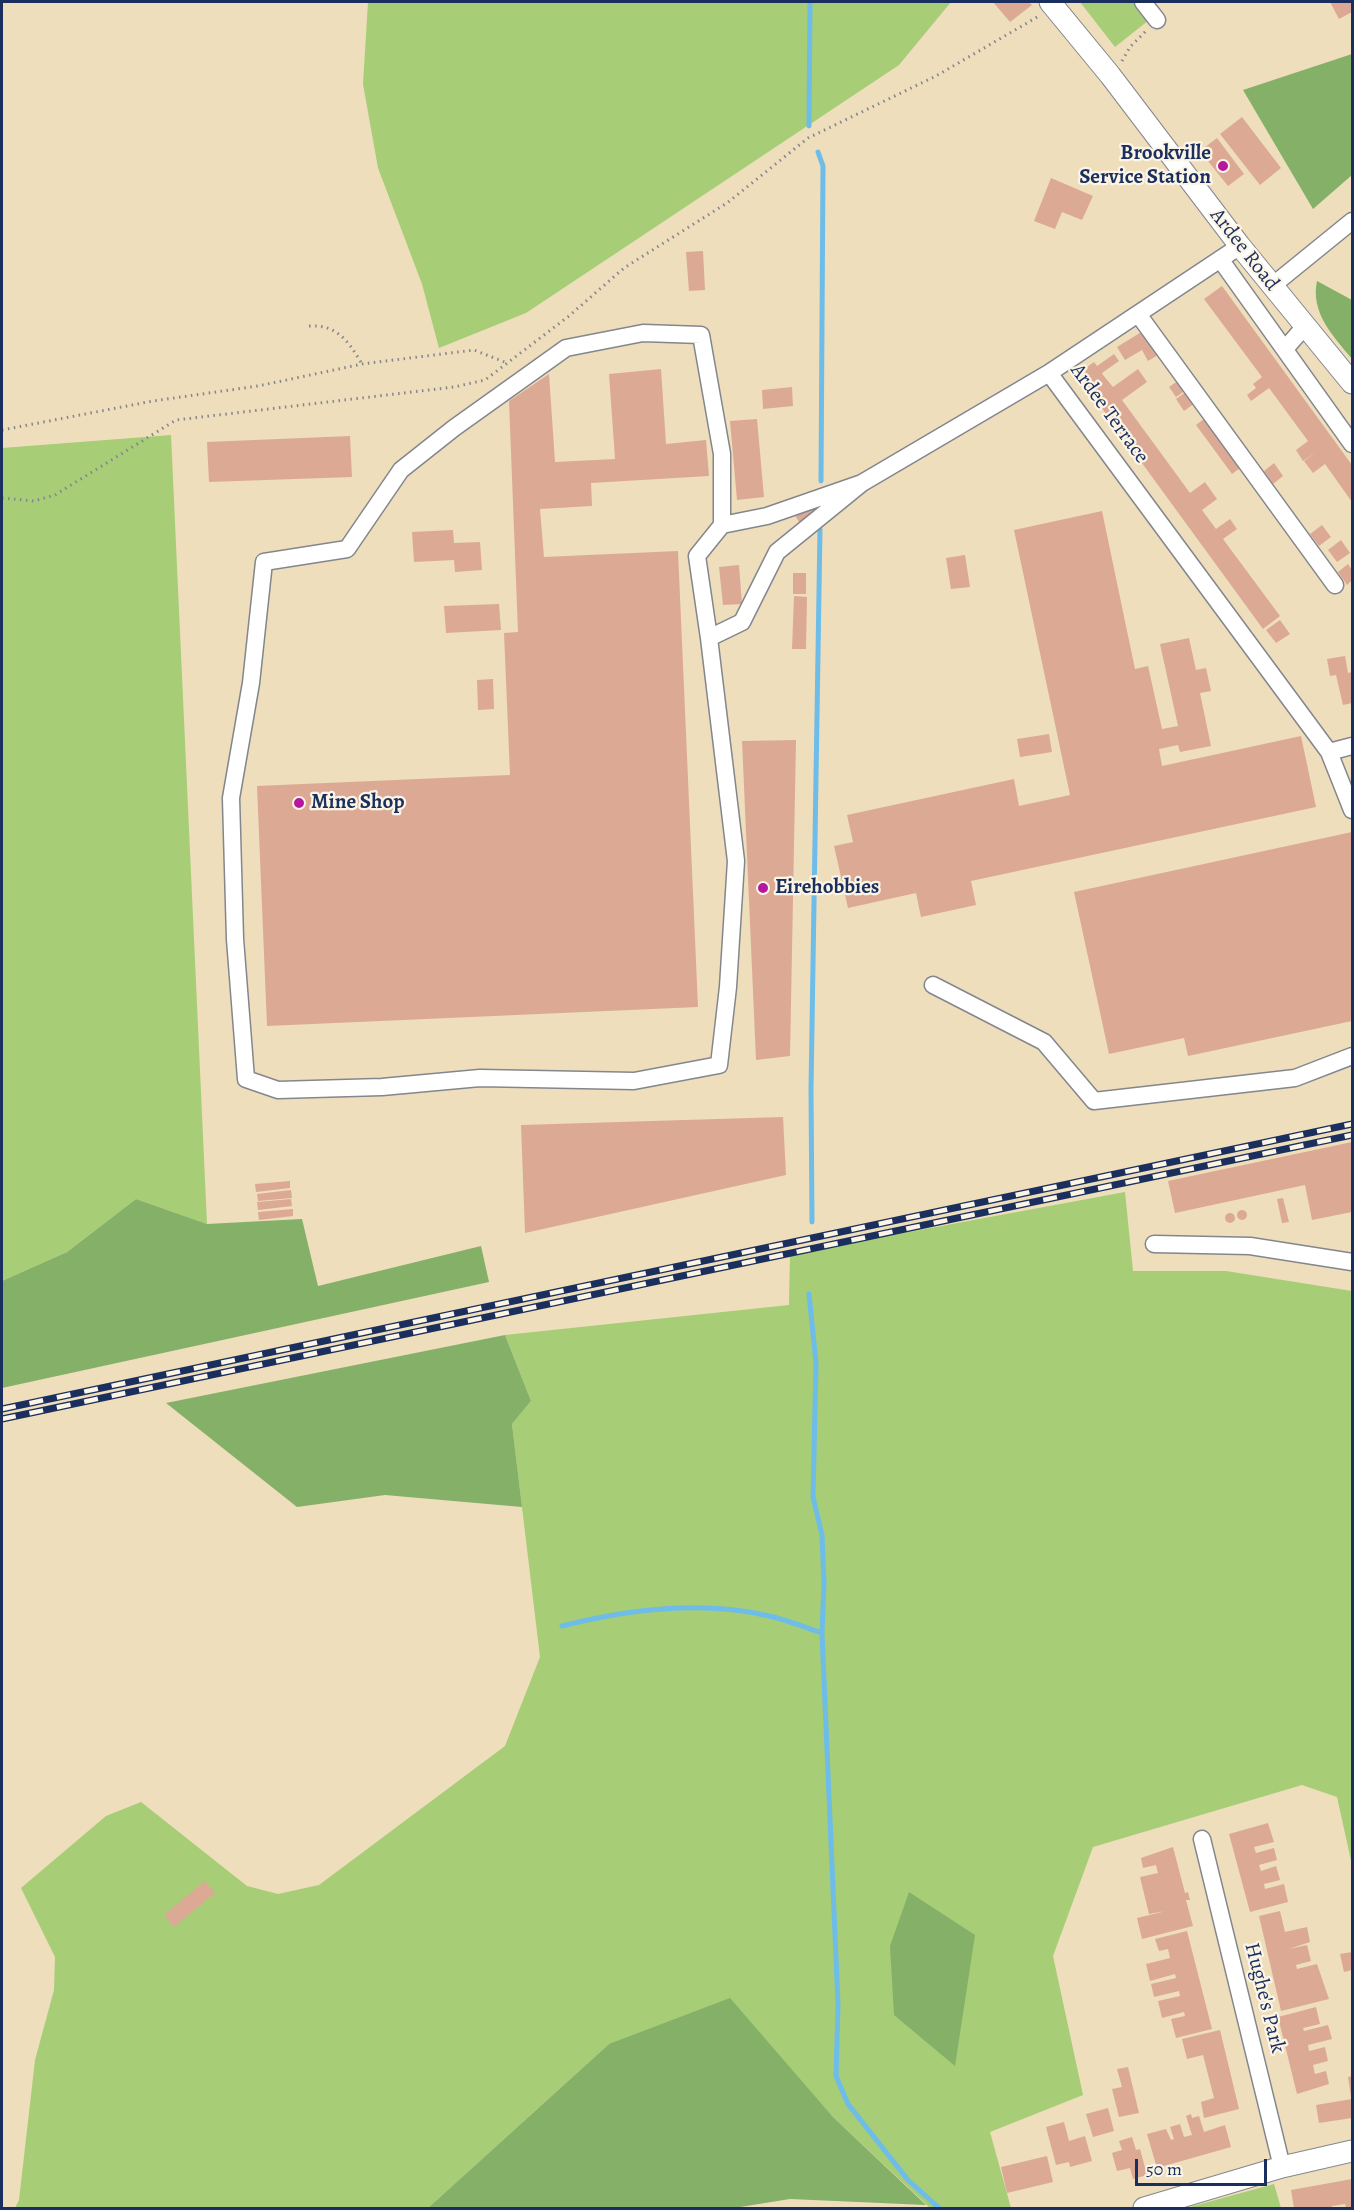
<!DOCTYPE html>
<html>
<head>
<meta charset="utf-8">
<style>
  body { margin:0 }
  #map { position:relative; width:1354px; height:2210px; overflow:hidden; background:#eedebc; font-family:Alegreya,serif }
  canvas { display:block }
  .frame { position:absolute; inset:0; border:3px solid #1b2f5e; pointer-events:none }
  .scale { position:absolute; left:1135px; top:2159px; width:132px; height:27px; box-sizing:border-box; border:3px solid #1b2f5e; border-top:0; padding-left:8px; font-size:18px; line-height:21px; white-space:nowrap; color:#1b2f5e; -webkit-text-stroke:4px #fcf5e5; paint-order:stroke }
</style>
</head>
<body>
<div id="map">
<canvas width="1354" height="2210"></canvas>
<div class="frame"></div>
<div class="scale">50 m</div>
</div>
<script>
const ctx = document.querySelector('canvas').getContext('2d');
ctx.lineJoin = 'round';
function fill(path, color) { ctx.fillStyle = color; ctx.fill(path, 'evenodd'); }
function strokePath(path, color, width, dash) { ctx.strokeStyle = color; ctx.lineWidth = width; ctx.lineCap = dash ? 'butt' : 'round'; ctx.setLineDash(dash || []); ctx.stroke(path); }
function label(font, color, halo, rows, align = 'center') {
  ctx.font = font + ' Alegreya,serif'; ctx.lineWidth = 4.5; ctx.setLineDash([]); ctx.textBaseline = 'middle'; ctx.strokeStyle = halo; ctx.fillStyle = color; for (const [text, x, y, turn = 0] of rows) {
    ctx.save(); ctx.translate(x, y); ctx.rotate((+turn || 0) * Math.PI / 180); ctx.textAlign = isNaN(turn) ? turn : align; if (halo) ctx.strokeText(text, 0, 0); ctx.fillText(text, 0, 0); ctx.restore();
  }
}
const green = new Path2D(`
  M368,2H951L899,65L526,313L439,348L422,284L378,168L363,84Z
  M1080,2H1135L1149,20L1115,47Z
  M171,435L207,1224L136,1199L67,1252L2,1281V448Z
  M1125,1192L1133,1271H1226L1352,1291V1865L1337,1797L1302,1785L1093,1847L1053,1956L1083,2095L990,2132L1011,2208H930L832,2116L609,2044L428,2208H15L19,2200L35,2060L54,1990L55,1957L21,1888L106,1816L141,1802L247,1886L278,1894L319,1885L505,1746L540,1657L512,1424L531,1401L505,1335L789,1305L790,1254Z
  M1274,2184L1281,2208H1186Z`);
const forest = new Path2D(`
  M1352,54V175L1313,209L1243,90Z
  M1317,281L1352,300V359C1334,337 1310,313 1317,281Z
  M136,1199L207,1224L302,1219L318,1286L481,1246L489,1282L2,1388V1281L67,1252Z
  M505,1335L531,1401L512,1424L522,1507L385,1495L297,1507L166,1403Z
  M909,1892L975,1935L955,2066L894,2015L890,1946Z
  M730,1998L832,2116L926,2205L790,2199L734,2208H428L609,2044Z`);
const stream = new Path2D(`
  M809,126L810,2
  M818,152L823,166L821,481
  M812,1222L811,1089L820,529
  M809,1294L816,1363L813,1497L822,1535L824,1583L822,1633L838,2005L836,2076L848,2104L908,2180L939,2208
  M562,1626C629,1609 701,1600 769,1616C787,1620 804,1627 822,1633`);
const building = new Path2D(`
  M993,2H1029L1032,5L1010,22Z
  M1330,2H1352V12L1339,19Z
  M1242,117L1281,168L1260,185L1220,134Z
  M1217,138L1244,174L1228,186L1200,151Z
  M1051,178L1093,196L1082,220L1062,212L1055,229L1034,221Z
  M703,251L705,290L689,291L686,252Z
  M1222,286L1352,465V502L1325,464L1313,473L1304,461L1316,452L1303,461L1296,450L1308,441L1269,388L1251,401L1247,395L1256,388L1253,384L1262,377L1204,299Z
  M1143,331L1158,355L1148,361L1142,350L1125,360L1117,347Z
  M1114,354L1119,361L1102,373L1103,375L1113,387L1138,369L1147,382L1122,400L1190,493L1205,482L1217,499L1202,510L1216,529L1230,519L1237,529L1223,539L1280,616L1263,629L1077,374L1094,362L1097,366Z
  M661,369L666,444L706,440L709,476L591,483L592,506L540,509L544,557L678,551L698,1007L267,1026L257,786L510,775L504,633L518,632L509,401L549,374L555,462L615,459L609,374Z
  M1179,380L1186,390L1176,397L1169,387Z
  M792,387L793,406L763,409L762,390Z
  M1187,391L1195,403L1184,411L1176,399Z
  M1208,416L1244,465L1232,474L1196,425Z
  M757,419L764,497L737,500L730,421Z
  M350,436L352,477L209,482L207,442Z
  M1274,463L1283,476L1273,484L1264,471Z
  M814,504L820,515L801,526L795,515Z
  M1102,511L1135,669L1148,666L1162,729L1178,726L1160,644L1189,638L1196,670L1206,668L1211,691L1200,693L1211,746L1180,752L1178,745L1159,749L1162,766L1301,736L1316,807L971,881L976,905L921,917L916,893L848,908L834,846L853,842L847,815L1014,779L1019,806L1070,795L1014,530Z
  M1322,525L1331,537L1319,546L1310,534Z
  M453,530L454,543L480,542L482,570L455,572L454,560L414,562L412,532Z
  M1341,540L1350,553L1337,562L1328,550Z
  M965,555L970,587L951,589L946,558Z
  M1348,564L1352,570V580L1347,585L1338,572Z
  M739,565L742,604L723,605L719,567Z
  M793,573H806V594H793Z
  M794,596L807,597L806,649H792Z
  M499,604L501,630L446,633L444,606Z
  M1280,620L1290,634L1276,643L1266,630Z
  M1345,656L1348,673L1352,672V703L1343,705L1336,675L1330,676L1327,659Z
  M493,679L494,709L478,710L477,680Z
  M1049,734L1052,752L1020,757L1017,739Z
  M796,740L790,1056L756,1060L742,741Z
  M1352,832V1021L1188,1056L1184,1038L1109,1054L1074,892Z
  M783,1117L786,1175L525,1233L521,1125Z
  M1352,1142V1212L1312,1220L1305,1185L1175,1213L1168,1181Z
  M290,1181V1188L256,1192L255,1184Z
  M291,1190L292,1198L258,1201L257,1194Z
  M1283,1198L1289,1222L1282,1223L1277,1199Z
  M291,1199L292,1206L258,1210L257,1202Z
  M293,1209V1216L259,1220L258,1212Z
  M1237 1215a5 5 0 1 1 10 0a5 5 0 1 1-10 0Z
  M1225 1218a5 5 0 1 1 10 0a5 5 0 1 1-10 0Z
  M1268,1823L1274,1842L1254,1847L1256,1853L1274,1848L1277,1860L1259,1865L1261,1871L1276,1866L1280,1880L1264,1884L1265,1889L1284,1884L1288,1902L1250,1912L1229,1834Z
  M1173,1847L1185,1893L1188,1892L1190,1900H1186L1193,1926L1142,1939L1137,1918L1166,1911L1149,1914L1140,1877L1158,1873L1156,1865L1143,1868L1141,1858Z
  M205,1881L215,1893L174,1927L164,1915Z
  M1280,1911L1285,1932L1307,1927L1310,1942L1289,1949L1307,1945L1311,1961L1296,1965L1297,1969L1317,1964L1329,1999L1281,2011L1259,1916Z
  M1187,1931L1212,2029L1176,2038L1171,2019L1185,2016L1184,2012L1162,2018L1158,2001L1180,1996L1179,1991L1154,1997L1151,1984L1176,1978L1175,1974L1150,1981L1146,1964L1170,1958L1168,1949L1159,1951L1155,1939Z
  M1352,1952V1970L1344,1972L1340,1954Z
  M1316,2007L1320,2024L1303,2028L1304,2031L1328,2025L1332,2039L1308,2045L1309,2051L1325,2047L1328,2061L1313,2065L1315,2074L1326,2071L1329,2084L1297,2094L1278,2017Z
  M1220,2030L1239,2109L1204,2118L1201,2102L1214,2098L1203,2055L1187,2059L1182,2039Z
  M1128,2067L1139,2113L1119,2117L1112,2089L1122,2087L1117,2069Z
  M1352,2076V2097H1351L1348,2077Z
  M1352,2099V2118L1319,2123L1316,2105Z
  M1108,2108L1114,2131L1093,2137L1086,2114Z
  M1191,2114L1192,2118L1199,2116L1204,2132L1225,2125L1231,2147L1157,2168L1147,2134L1166,2129L1171,2140L1174,2139L1170,2127L1180,2124L1184,2137L1192,2135L1186,2116Z
  M1064,2122L1069,2141L1085,2136L1092,2161L1070,2167L1069,2162L1056,2165L1046,2127Z
  M1132,2137L1136,2150L1140,2149L1147,2175L1133,2179L1130,2168L1117,2171L1112,2153L1122,2150L1119,2141Z
  M1047,2156L1053,2182L1007,2193L1001,2167Z
  M1352,2179V2208H1346L1345,2204L1332,2206V2208H1294L1291,2190Z`);
const path = new Path2D(`
  M1122,61L1130,47L1146,31
  M309,326C337,324 349,342 362,364
  M2,430L153,401L258,386L362,364L474,350L507,363
  M2,498L34,501L55,495L176,420L454,387L485,380L569,316L624,268L727,203L808,138L936,76L1039,16`);
const minor = new Path2D(`
  M1143,2L1157,20
  M1240,246L1049,373L1329,752L1352,746
  M1220,259L1352,444
  M1272,286L1352,221
  M1138,314L1335,585
  M1285,349L1305,326
  M862,483L767,516L722,525L697,556L709,638L742,622L777,552L862,483L1049,373
  M709,638L736,861L728,987L719,1065L634,1081L480,1078L382,1087L278,1090L246,1079L235,939L231,798L251,683L264,562L347,549L401,470L454,428L566,348L643,333L701,335L722,454V525
  M1329,752L1352,810
  M933,985L1044,1042L1094,1101L1295,1078L1352,1056
  M1154,1244L1250,1246L1352,1262
  M1202,1839L1282,2167`);
const major = new Path2D(`
  M1050,2L1110,75L1240,246L1352,383
  M1144,2208L1282,2167L1352,2151`);
const rail = new Path2D(`
  M2,1409L1352,1124
  M2,1419L1352,1135`);
const markers = [
  [1223,166,6,"#b5179e"],
  [299,803,6,"#b5179e"],
  [763,888,6,"#b5179e"]
];
const poiNames = [
  ["Brookville",1211,154,"right"],
  ["Service Station",1211,178,"right"],
  ["Mine Shop",311,803],
  ["Eirehobbies",775,888]
];
const streetNames = [
  ["Ardee Road",1244,250,52],
  ["Ardee Terrace",1109,414,54],
  ["Hughe's Park",1264,1998,76]
];
fill(green, '#a7cd77');
fill(forest, '#85b068');
strokePath(stream, '#6ebce8', 5);
fill(building, '#dca995');
strokePath(minor, '#84868d', 19);
strokePath(major, '#84868d', 23);
strokePath(path, '#84868d', 3, [1.5, 4.5]);
strokePath(minor, '#fff', 16);
strokePath(major, '#fff', 21);
strokePath(rail, '#1b2f5e', 7);
strokePath(rail, '#fcf5e5', 4.5, [14]);
for (const [x, y, r, color] of markers) { const dot = new Path2D(); dot.arc(x, y, r, 0, 2 * Math.PI); ctx.fillStyle = color; ctx.fill(dot); strokePath(dot, '#fcf5e5', 2); }
label('bold 21px', '#1b2f5e', '#fcf5e5', poiNames, 'left');
label('21px', '#1b2f5e', '#fcf5e5', streetNames);
</script>
</body>
</html>
